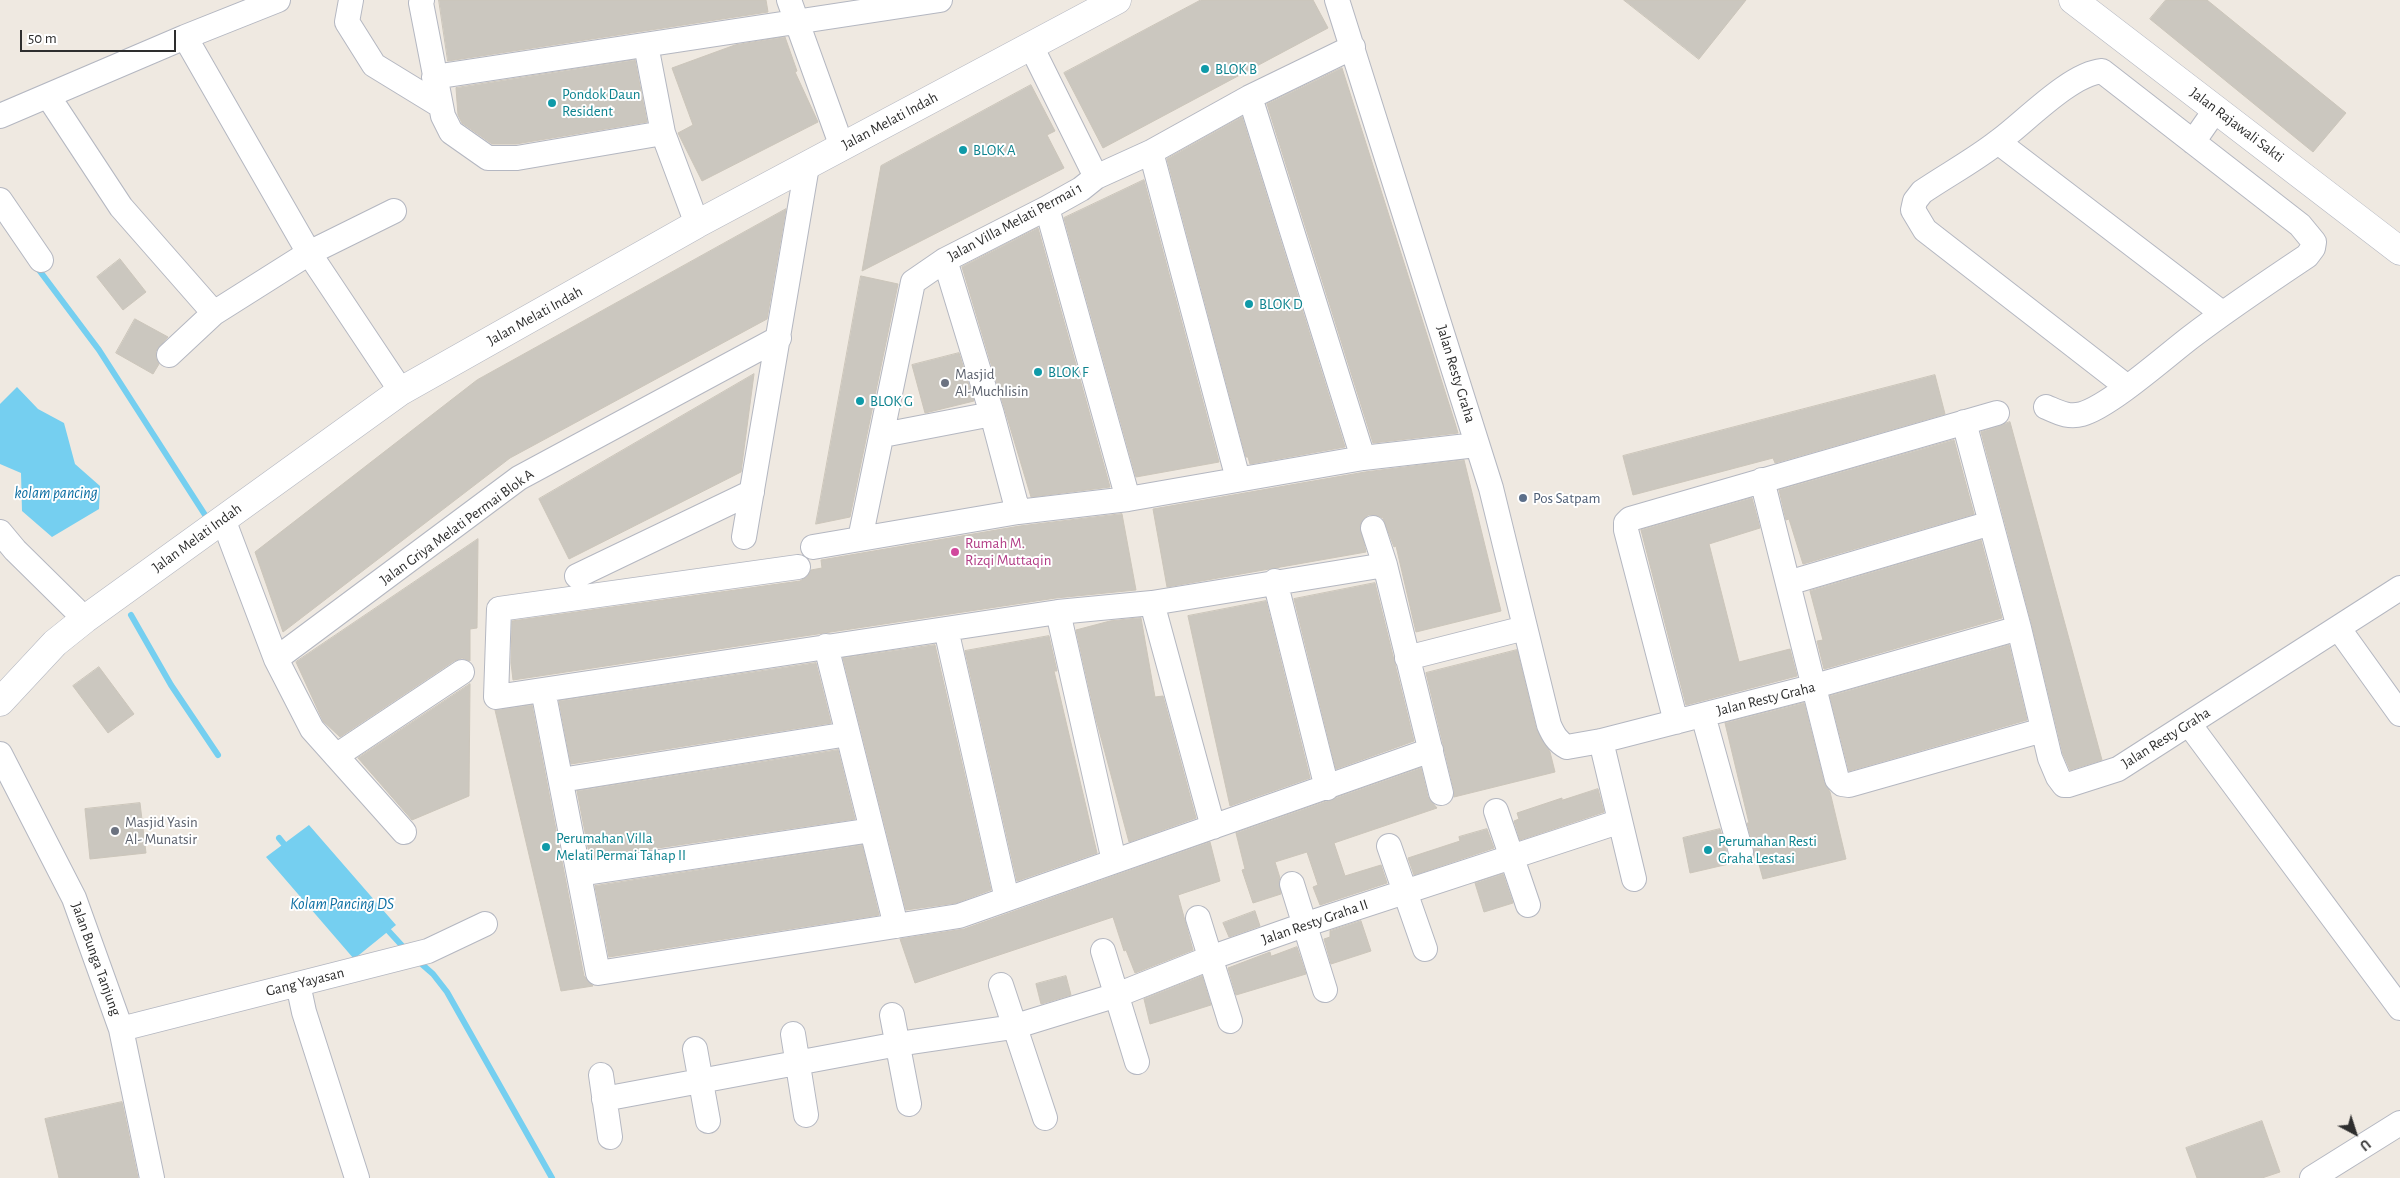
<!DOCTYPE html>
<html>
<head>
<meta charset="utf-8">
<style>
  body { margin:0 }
  #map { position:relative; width:2400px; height:1178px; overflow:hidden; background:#efe9e1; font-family:"Alegreya Sans",sans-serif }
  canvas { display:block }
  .north { position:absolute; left:2330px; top:1108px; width:50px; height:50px; -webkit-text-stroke:4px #fff; paint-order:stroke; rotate:140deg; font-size:14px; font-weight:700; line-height:20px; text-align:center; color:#2e2e2e }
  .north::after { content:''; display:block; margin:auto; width:18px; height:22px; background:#2e2e2e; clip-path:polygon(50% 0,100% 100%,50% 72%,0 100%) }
  .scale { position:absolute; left:20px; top:30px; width:156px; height:22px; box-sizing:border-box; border:2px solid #2e2e2e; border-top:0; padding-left:6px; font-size:15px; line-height:18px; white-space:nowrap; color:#2e2e2e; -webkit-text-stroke:4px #fff; paint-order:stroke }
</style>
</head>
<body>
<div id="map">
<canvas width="2400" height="1178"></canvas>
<div class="north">U</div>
<div class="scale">50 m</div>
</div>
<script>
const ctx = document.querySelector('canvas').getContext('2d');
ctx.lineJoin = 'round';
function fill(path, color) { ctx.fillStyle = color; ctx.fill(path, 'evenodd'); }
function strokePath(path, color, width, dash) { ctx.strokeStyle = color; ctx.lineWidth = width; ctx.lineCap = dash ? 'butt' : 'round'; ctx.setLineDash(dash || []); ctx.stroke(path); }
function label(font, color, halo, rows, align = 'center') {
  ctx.font = font + ' "Alegreya Sans",sans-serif'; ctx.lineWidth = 4; ctx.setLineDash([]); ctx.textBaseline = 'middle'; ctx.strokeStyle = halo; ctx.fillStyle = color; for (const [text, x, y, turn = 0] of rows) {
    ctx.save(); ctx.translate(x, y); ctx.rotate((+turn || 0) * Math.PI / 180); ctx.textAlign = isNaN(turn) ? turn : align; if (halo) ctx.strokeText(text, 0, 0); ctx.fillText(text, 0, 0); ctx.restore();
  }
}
const water = new Path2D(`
  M17,387L38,409L64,423L75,464L100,486L99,509L52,537L22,511L21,473L0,464V404Z
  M309,825L396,925L354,959L266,857Z`);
const stream = new Path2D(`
  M36,266L99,350L207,518
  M131,615L171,685L218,755
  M279,838L288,849
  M384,926L406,950
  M417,960L433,974L447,992L552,1178`);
const building = new Path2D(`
  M439,0H766L768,12L448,61Z
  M1201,0H1313L1328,28L1103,148L1064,73Z
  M1624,0H1746L1699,59Z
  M2166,0H2207L2346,113L2313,152L2150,19Z
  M785,37L797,71L795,72L818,122L702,181L678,133L693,125L672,68L735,45Z
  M635,60L647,122L516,144H492L462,123L458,115L456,88Z
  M1342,68L1455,423L1458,433L1373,443L1267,104Z
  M1031,85L1055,131L1047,135L1064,168L862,271L881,166Z
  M1242,117L1345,447L1250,464L1248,457H1246L1167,159Z
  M1144,180L1219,462L1136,477L1064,218Z
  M786,209L767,319L510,458L283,632L255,552L477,380Z
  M1038,228L1110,487L1031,497L962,267Z
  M120,259L146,292L123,310L97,277Z
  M861,276L898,284L850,517L816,524Z
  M135,319L168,337L156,351V358L159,364L153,374L116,353Z
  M959,353L974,401L925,413L912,365Z
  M754,374L741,472L569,559L539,499Z
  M1935,375L1945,414L1775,463L1773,458L1633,495L1623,456Z
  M2010,422L2102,760L2070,770L2063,754L2032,625L1981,432Z
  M1954,440L1974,514L1803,564L1789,519L1786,520L1779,490Z
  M1464,460L1501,611L1416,632L1396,546L1394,547L1383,518L1375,515H1368L1360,525L1366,552L1167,587L1153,509L1365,472Z
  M1752,498L1760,528L1709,544L1739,662L1790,649L1797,676L1686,705L1641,530Z
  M1122,514L1136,590L1056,598L513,680L511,663L512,621L800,581L807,577L811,570L822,568L821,560L1020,526Z
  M478,539L477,628L470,629V661L462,658L454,661L340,737L323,721L296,662Z
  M1981,540L2002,618L1824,669L1817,641L1823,640L1810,591Z
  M1375,583L1414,741L1336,769L1294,599Z
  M1266,601L1310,778L1230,806L1188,616Z
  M1141,618L1155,697L1163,696L1196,818L1129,842L1096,719L1076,630L1110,621Z
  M1049,636L1057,671H1054L1097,853L1017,881L965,651Z
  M935,645L991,890L956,903L906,910L843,658Z
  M2009,645L2027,720L1849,771L1830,696Z
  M1517,650L1536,728L1550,752L1555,772L1454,797V790L1426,673Z
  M816,663L831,723L571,764L559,701Z
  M99,667L134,714L108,733L73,686Z
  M470,684L469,796L412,820L358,758Z
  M1804,703L1824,782L1830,792L1846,859L1763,879L1757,857L1753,858L1754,849L1747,823H1749L1725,723Z
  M532,705L584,976L593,986L561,991L495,710Z
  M838,750L855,819L590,858L577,791Z
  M1421,768L1428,797L1437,808L1334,843L1345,876L1381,865L1387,883L1320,905L1313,887L1318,885L1307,852L1275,862L1280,878L1279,881L1281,894L1253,903L1242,870L1245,869L1236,833Z
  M1598,789L1604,812L1520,840L1514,821L1519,819L1517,813L1562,798V800Z
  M140,803L146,853L90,859L85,809Z
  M1487,829L1494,848L1414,875L1408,858L1460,841L1459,837Z
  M1720,829L1728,856L1733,863L1690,873L1683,838Z
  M1210,842L1220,881L1178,895L1193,950L1135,973L1126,950L1124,951L1113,917L915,983L900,939L964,929Z
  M862,845L879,915L609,957L595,886Z
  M1503,874L1513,903L1484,912L1475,883Z
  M1255,911L1260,926L1229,937L1223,923Z
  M1361,921L1371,951L1331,964L1324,939L1330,937V931Z
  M1297,947L1306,974L1236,995L1228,968L1270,952L1271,956Z
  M1066,976L1071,995L1041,1004L1036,984Z
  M1202,976L1211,1005L1150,1024L1144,999Z
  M122,1102L138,1178H59L45,1119Z
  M2262,1121L2280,1172L2262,1178H2197L2186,1148Z`);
const street = new Path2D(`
  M351,0L347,22L374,65L441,106
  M422,0L421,3L443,116L451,132L488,158H517L663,133
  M789,0L842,147
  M1337,0L1491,488L1549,725C1553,734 1557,742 1567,747L1601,741L1815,686L2019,628
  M185,37L309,253L401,391
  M646,45L663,133L697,224
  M1031,46L1096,177
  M434,77L940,0
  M48,96L121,207L214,313
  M1250,97L1363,458
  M0,116L185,37L278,0
  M1998,142L2222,313
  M2193,142L2216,109
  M1151,152L1238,479
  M0,200L41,260
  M1047,208L1128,499
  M945,260L992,414L1018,512
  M169,355L214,313L309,253L394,211
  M2046,407C2058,412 2068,418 2082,414C2110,406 2166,356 2191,337C2229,308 2268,282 2307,256L2313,248L2314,242L2300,225L2102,71C2070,74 2025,122 1999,141C1975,160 1947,175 1922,192L1915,201L1913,210L1925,230L2126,386
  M1964,422L2019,628L2050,758L2058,777L2064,785H2068L2118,769L2400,588
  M883,435L992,414
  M1762,480L1837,779L1842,784L1849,785L2043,730
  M223,519L276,659L312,729L404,832
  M1373,528L1385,565L1441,793
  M0,532L15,550L85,619
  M744,537L807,166
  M860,539L913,282L945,260L1047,208L1081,189L1096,177L1151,152L1250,97L1353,47
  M813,547L1018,512L1128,499L1363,458L1476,445
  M798,567L499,609L496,697L1058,612L1152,603L1385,565
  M577,576L752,492
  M1275,581L1327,788
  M1788,583L1991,523
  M1152,603L1213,827
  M1058,612L1114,861
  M946,629L1007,899
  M2339,629L2400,714
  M826,646L896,926
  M1407,658L1525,628
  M276,659L519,478L779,338
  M543,690L598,973L959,916L1431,750
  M1703,715L1741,852
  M1676,722L1626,530V523L1630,519L1997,413
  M2189,724L2400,1008
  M1601,741L1634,879
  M0,754L74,898L121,1029L152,1178
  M336,756L462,672
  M561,780L848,734
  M1496,811L1528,905
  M1389,846L1425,949
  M579,874L872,830
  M1292,884L1325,990
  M1198,918L1230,1021
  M1103,951L1137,1062
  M298,984L304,1012L357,1178
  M1001,985L1045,1118
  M892,1015L909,1104
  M121,1029L428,951L485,924
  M793,1034L806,1115
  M695,1049L708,1121
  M601,1075L610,1137
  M604,1099L898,1044L1013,1027L1117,995L1210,958L1304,925L1618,822
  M2312,1178L2400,1123`);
const secondary = new Path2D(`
  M2073,0L2400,251
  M0,702L55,643L85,619L401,391L697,224L1117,0`);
const markers = [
  [1205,69,5,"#0f9aa8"],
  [552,103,5,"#0f9aa8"],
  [963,150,5,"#0f9aa8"],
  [1249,304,5,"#0f9aa8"],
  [1038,372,5,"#0f9aa8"],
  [945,383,5,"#6b7280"],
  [860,401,5,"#0f9aa8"],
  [1523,498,5,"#5c6f8a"],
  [955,552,5,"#d1479c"],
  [115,831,5,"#6b7280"],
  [546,847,5,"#0f9aa8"],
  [1708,850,5,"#0f9aa8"]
];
const cultureNames = [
  ["BLOK B",1215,69],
  ["Pondok Daun",562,94],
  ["Resident",562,111],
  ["BLOK A",973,150],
  ["BLOK D",1259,304],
  ["BLOK F",1048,372],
  ["BLOK G",870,401],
  ["Perumahan Villa",556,838],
  ["Melati Permai Tahap II",556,855],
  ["Perumahan Resti",1718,841],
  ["Graha Lestasi",1718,858]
];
const streetNames = [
  ["Jalan Melati Indah",890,121,-28],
  ["Jalan Rajawali Sakti",2237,125,37],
  ["Jalan Villa Melati Permai 1",1015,222,-28],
  ["Jalan Melati Indah",535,316,-29],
  ["Jalan Resty Graha",1456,374,73],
  ["Jalan Griya Melati Permai Blok A",457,527,-36],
  ["Jalan Melati Indah",197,538,-36],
  ["Jalan Resty Graha",1766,699,-14],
  ["Jalan Resty Graha",2166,738,-32],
  ["Jalan Resty Graha II",1315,922,-19],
  ["Jalan Bunga Tanjung",96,959,70],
  ["Gang Yayasan",305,982,-14]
];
const worshipNames = [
  ["Masjid",955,374],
  ["Al-Muchlisin",955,391],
  ["Masjid Yasin",125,822],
  ["Al- Munatsir",125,839]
];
const serviceNames = [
  ["Pos Satpam",1533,498]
];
const hotelNames = [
  ["Rumah M.",965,543],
  ["Rizqi Muttaqin",965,560]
];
const waterNames = [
  ["kolam pancing",56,493],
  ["Kolam Pancing DS",342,904]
];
fill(water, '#75cff0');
strokePath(stream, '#75cff0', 6);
fill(building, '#cbc7bf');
strokePath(building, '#cbc5ba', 1);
strokePath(street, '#b4b7c1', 26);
strokePath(secondary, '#b4b7c1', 29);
strokePath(street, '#fff', 24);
strokePath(secondary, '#fff', 28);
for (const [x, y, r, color] of markers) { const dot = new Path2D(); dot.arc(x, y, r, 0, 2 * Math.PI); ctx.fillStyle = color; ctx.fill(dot); strokePath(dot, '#fff', 2); }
label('15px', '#0d838f', '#fff', cultureNames, 'left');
label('15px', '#2e2e2e', '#fff', streetNames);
label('15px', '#5b616d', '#fff', worshipNames, 'left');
label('15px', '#4e5e75', '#fff', serviceNames, 'left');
label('15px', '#b23c85', '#fff', hotelNames, 'left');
label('italic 16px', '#0d6fa3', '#fff', waterNames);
</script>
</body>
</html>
